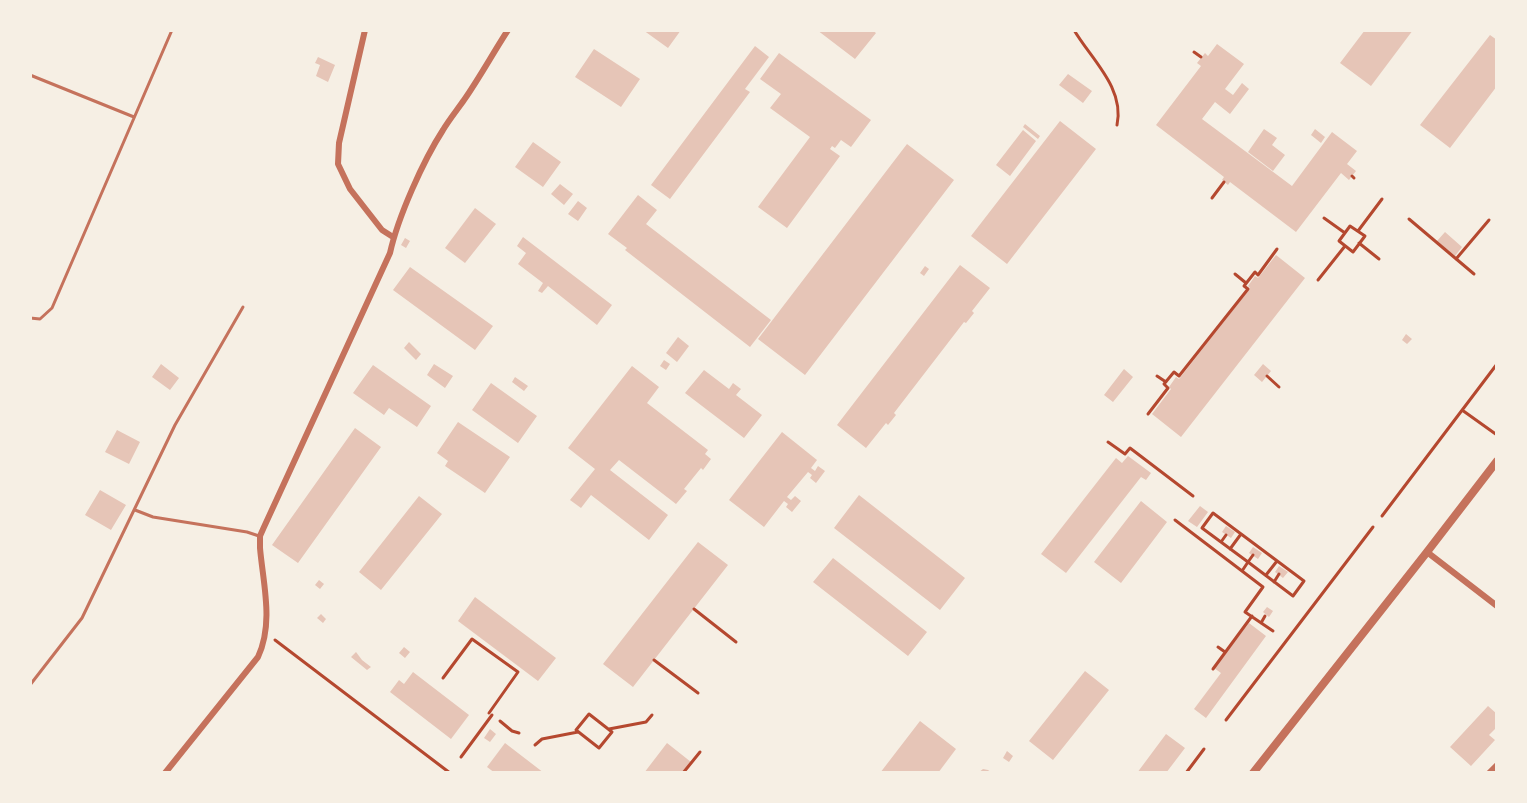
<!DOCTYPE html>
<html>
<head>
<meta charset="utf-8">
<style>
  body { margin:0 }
  #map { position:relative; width:1527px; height:803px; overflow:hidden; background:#f6efe4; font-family:"Noto Sans",sans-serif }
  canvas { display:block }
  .frame { position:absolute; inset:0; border:32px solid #f6efe4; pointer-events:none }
</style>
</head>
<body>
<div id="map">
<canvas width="1527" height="803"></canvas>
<div class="frame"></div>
</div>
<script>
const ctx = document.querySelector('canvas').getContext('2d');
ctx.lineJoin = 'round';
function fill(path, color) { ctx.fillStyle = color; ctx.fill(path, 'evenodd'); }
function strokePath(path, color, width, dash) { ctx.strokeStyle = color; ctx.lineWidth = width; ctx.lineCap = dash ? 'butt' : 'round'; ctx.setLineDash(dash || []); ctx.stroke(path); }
const building = new Path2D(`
  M643,30H681L668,48Z
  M817,30H872L876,33L855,59Z
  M1365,30H1413L1371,86L1340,63Z
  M1490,35L1497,40V86L1450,148L1420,125Z
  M1217,44L1244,64L1225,89L1233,95L1242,83L1249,89L1230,114L1215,102L1202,119L1292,186L1332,132L1357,151L1347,164L1356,171L1352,176L1349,180L1341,173L1296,232L1230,182L1228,185L1222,180L1224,177L1156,125L1201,66L1197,63L1205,53L1208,56Z
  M755,46L769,57L745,89L750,92L670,199L651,185Z
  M594,49L640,79L621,107L575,77Z
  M779,53L871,120L851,147L841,140L835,148L832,146L830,149L840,156L787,228L758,207L810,137L770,108L781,94L760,79Z
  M318,57L335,65L328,82L316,76L320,65L315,63Z
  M1068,74L1092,91L1083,103L1059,85Z
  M1060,121L1096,149L1007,264L971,236Z
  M1025,124L1040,136L1038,139L1023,127Z
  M1264,129L1277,138L1272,145L1285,155L1273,171L1248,152Z
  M1315,129L1325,137L1321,143L1311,135Z
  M1023,130L1036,141L1010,176L996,165Z
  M533,142L561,162L543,187L515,167Z
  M907,144L954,180L805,375L758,339Z
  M560,184L573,194L564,205L551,194Z
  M638,195L657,210L646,224L771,320L750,347L625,250L627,248L608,234Z
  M578,201L587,208L578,221L568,214Z
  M475,208L496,224L465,263L445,248Z
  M1445,232L1462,247L1455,256L1437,241Z
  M523,237L612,305L597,325L548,286L542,293L538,291L543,283L518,264L526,253L517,246Z
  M405,238L410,241L406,248L401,245Z
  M1276,255L1305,278L1181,437L1152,414L1171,389L1169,387L1176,377L1179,379L1250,288L1248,286L1255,276L1258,278Z
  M960,265L990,288L972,311L974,313L966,323L964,322L894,413L896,415L888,425L886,423L866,448L837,425Z
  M925,266L929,269L924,276L920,273Z
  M410,267L493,326L475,350L393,290Z
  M1406,334L1412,339L1407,344L1402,340Z
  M678,337L689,346L677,362L666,353Z
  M409,342L421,354L416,360L404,348Z
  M664,360L670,364L666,370L660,366Z
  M161,364L179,378L170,390L152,377Z
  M434,364L453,376L445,388L427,375Z
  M1263,364L1271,371L1262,382L1254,375Z
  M373,365L431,406L417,427L389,408L384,415L353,393Z
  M632,366L659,387L647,403L708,450L705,454L711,459L703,470L701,468L684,489L687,491L676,504L619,460L610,470L668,515L649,540L591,495L581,508L570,500L595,469L568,448Z
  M1124,369L1133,377L1113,402L1104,395Z
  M704,370L729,389L733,383L741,389L736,395L762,415L744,438L685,393Z
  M515,377L528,386L524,391L512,382Z
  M491,383L537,416L518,443L472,410Z
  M458,422L510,457L485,493L445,466L448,461L437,453Z
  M355,428L381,447L298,563L272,545Z
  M117,430L140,442L129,464L105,452Z
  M782,432L817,460L811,468L815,471L818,466L825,471L816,483L810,478L812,475L808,472L787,497L791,500L795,496L801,501L792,512L786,507L788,504L784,501L764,527L729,500Z
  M1128,456L1151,473L1146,480L1141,477L1066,573L1041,554L1116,458L1122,463Z
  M100,490L126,505L111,530L85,515Z
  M859,495L965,578L940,610L834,528Z
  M419,496L442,514L381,590L359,572Z
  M1141,501L1167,522L1121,583L1094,562Z
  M1200,506L1208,512L1197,527L1188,521Z
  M1226,526L1235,532L1231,538L1222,532Z
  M698,542L728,565L633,687L603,664Z
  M1253,547L1262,553L1258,559L1249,553Z
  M833,558L927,632L908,656L813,582Z
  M1279,566L1288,572L1283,578L1275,572Z
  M319,580L324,584L320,589L315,585Z
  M475,597L556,658L538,681L458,621Z
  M1267,607L1273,611L1269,617L1263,612Z
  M321,614L326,619L323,623L317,618Z
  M1249,623L1266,636L1206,718L1194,709L1221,673L1214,668Z
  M404,647L410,652L405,658L399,653Z
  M356,652L362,660L371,667L367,670L351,657Z
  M1085,671L1109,690L1053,760L1029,741Z
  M413,672L469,715L451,739L390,692L399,680L404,684Z
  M1488,706L1497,714V727L1489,735L1495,740L1471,766L1450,747Z
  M920,721L956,749L938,773H880Z
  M490,729L496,734L490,742L484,738Z
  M1166,734L1185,748L1166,773H1137Z
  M505,743L544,773H495L487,767Z
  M667,743L691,762L682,773H644Z
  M1007,751L1013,756L1009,762L1003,758Z
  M983,769L988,770L992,773H978Z`);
const path = new Path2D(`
  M1074,30C1091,59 1125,88 1117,125
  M1194,52L1201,57
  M1352,176L1354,178
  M1212,198L1224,182
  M1324,218L1345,233
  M1409,219L1474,274
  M1350,226L1365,236L1353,252L1339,241Z
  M1358,231L1382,199
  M1359,243L1379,259
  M1456,259L1489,220
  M1235,274L1246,283
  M1318,280L1345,246
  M1157,376L1166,382
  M1267,376L1279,387
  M1462,410L1497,435
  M1148,414L1168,388L1164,384L1174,372L1179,376L1248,289L1244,286L1255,272L1258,275L1277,249
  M1108,442L1125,454L1130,448L1193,496
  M1382,516L1497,364
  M1175,520L1263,587L1245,612L1273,631
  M1221,542L1226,535
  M1230,549L1241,534
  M1242,571L1248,562L1202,528L1213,513L1304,581L1293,596L1248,562L1253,555
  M1266,575L1277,561
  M1274,582L1279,574
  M694,609L736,642
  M1261,623L1265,616
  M275,640L450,773
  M1218,647L1225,652
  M654,660L698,693
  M1213,669L1252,616
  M443,678L472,639L518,672L489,713
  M589,714L612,732L599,748L576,730Z
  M1226,720L1373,527
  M500,721L512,731L519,733
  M609,729L646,722L652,715
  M535,745L542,739L578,732
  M461,757L492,715
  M683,773L700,752
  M1186,773L1204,749`);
const service = new Path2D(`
  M30,75L134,117
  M30,318L40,319L52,308L172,30
  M135,510L153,517L247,532L259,536
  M30,685L82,618L175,425L243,307`);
const minor = new Path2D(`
  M365,30L339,143L338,164L350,189L382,230L393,237
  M1427,552L1497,606
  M165,773L258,657C274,623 263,583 260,548V536L264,527L390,253C398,217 423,161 443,130C449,120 457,110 464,100C480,77 493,53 508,30
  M1489,773L1497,765`);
const tertiary = new Path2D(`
  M1253,773L1427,552L1497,461`);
fill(building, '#e6c5b7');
strokePath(path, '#b5482f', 3);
strokePath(service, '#c5725c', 3);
strokePath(minor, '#c5725c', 6);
strokePath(tertiary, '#c5725c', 8);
</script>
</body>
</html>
